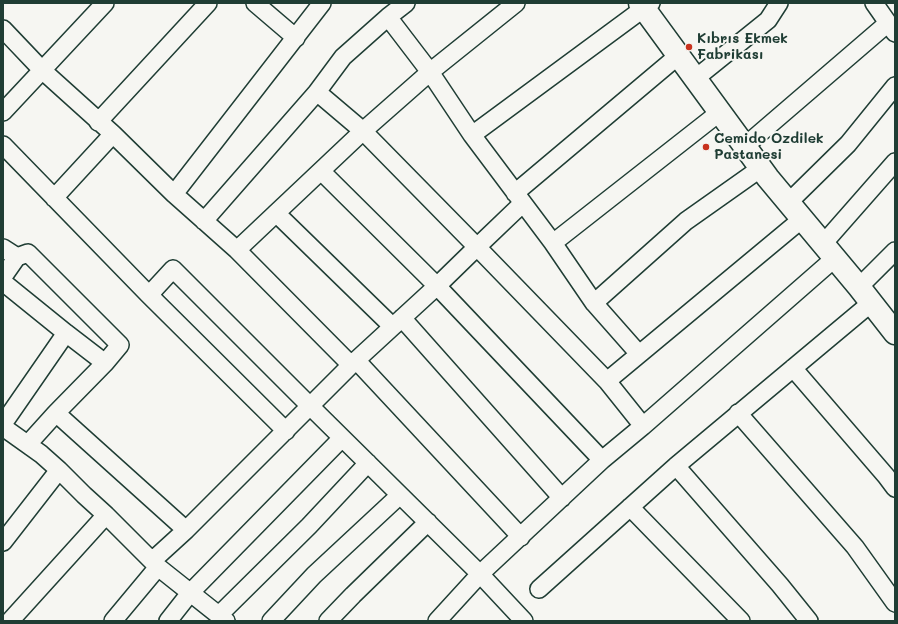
<!DOCTYPE html>
<html>
<head>
<meta charset="utf-8">
<style>
  body { margin:0 }
  #map { position:relative; width:898px; height:624px; overflow:hidden; background:#f6f6f2; font-family:Mali,sans-serif }
  canvas { display:block }
  .frame { position:absolute; inset:0; border:4px solid #1f3d34; pointer-events:none }
</style>
</head>
<body>
<div id="map">
<canvas width="898" height="624"></canvas>
<div class="frame"></div>
</div>
<script>
const ctx = document.querySelector('canvas').getContext('2d');
ctx.lineJoin = 'round';
function strokePath(path, color, width, dash) { ctx.strokeStyle = color; ctx.lineWidth = width; ctx.lineCap = dash ? 'butt' : 'round'; ctx.setLineDash(dash || []); ctx.stroke(path); }
function label(font, color, halo, rows, align = 'center') {
  ctx.font = font + ' Mali,sans-serif'; ctx.lineWidth = 4; ctx.setLineDash([]); ctx.textBaseline = 'middle'; ctx.strokeStyle = halo; ctx.fillStyle = color; for (const [text, x, y, turn = 0] of rows) {
    ctx.save(); ctx.translate(x, y); ctx.rotate((+turn || 0) * Math.PI / 180); ctx.textAlign = isNaN(turn) ? turn : align; if (halo) ctx.strokeText(text, 0, 0); ctx.fillText(text, 0, 0); ctx.restore();
  }
}
const street = new Path2D(`
  M255,3L296,38
  M874,3L895,33
  M388,17L430,72L472,135L553,243L594,303L639,354
  M3,29L42,70L113,134L174,194L237,250L351,365
  M696,78L768,20L779,3
  M317,92L363,131L477,247L607,381L643,426
  M3,112L105,3
  M98,122L208,3
  M472,135L651,3
  M3,145L149,295L286,431
  M745,146L888,23
  M321,171L437,286L602,460
  M515,193L679,55
  M174,194L322,3
  M54,198L113,134
  M789,202L848,144L895,86
  M276,213L392,326
  M204,221L317,92L343,57L388,17L406,3
  M553,243L720,112
  M823,244L895,162
  M3,248L17,257
  M237,250L363,131L430,72L516,3
  M3,277L17,257L28,253L120,345L105,363L56,413L28,444
  M3,282L66,333L105,363
  M859,287L895,251
  M149,295L173,269L310,406L480,574L524,621
  M594,303L686,221L761,168
  M402,318L562,498
  M356,360L521,537
  M793,368L886,476L895,488
  M607,381L802,219
  M56,413L186,530
  M738,413L855,547L895,603
  M3,424L66,333
  M3,427L41,454L59,470L84,495L106,515L158,567L226,621
  M676,466L780,585L809,621
  M630,507L741,621
  M3,542L59,470
  M152,561L186,530L351,365L437,286L477,247L523,203
  M539,589L676,466L871,303
  M219,615L309,526L368,463
  M10,621L106,515
  M113,621L158,567
  M168,621L190,593L342,438
  M271,621L314,575L400,495
  M328,621L353,595L428,522
  M437,621L480,574L602,460L643,426L835,258`);
const secondary = new Path2D(`
  M640,3L768,178L859,287L895,333`);
const markers = [
  [689,47,4,"#c8321e"],
  [706,147,4,"#c8321e"]
];
const poiNames = [
  ["Kıbrıs Ekmek",697,39],
  ["Fabrikası",697,55],
  ["Cemido Ozdilek",714,139],
  ["Pastanesi",714,155]
];
strokePath(street, '#1f3d34', 20);
strokePath(secondary, '#1f3d34', 25);
strokePath(street, '#f6f6f2', 17);
strokePath(secondary, '#f6f6f2', 22);
for (const [x, y, r, color] of markers) { const dot = new Path2D(); dot.arc(x, y, r, 0, 2 * Math.PI); ctx.fillStyle = color; ctx.fill(dot); strokePath(dot, '#f6f6f2', 1.5); }
label('bold 14px', '#1f3d34', '#f6f6f2', poiNames, 'left');
</script>
</body>
</html>
